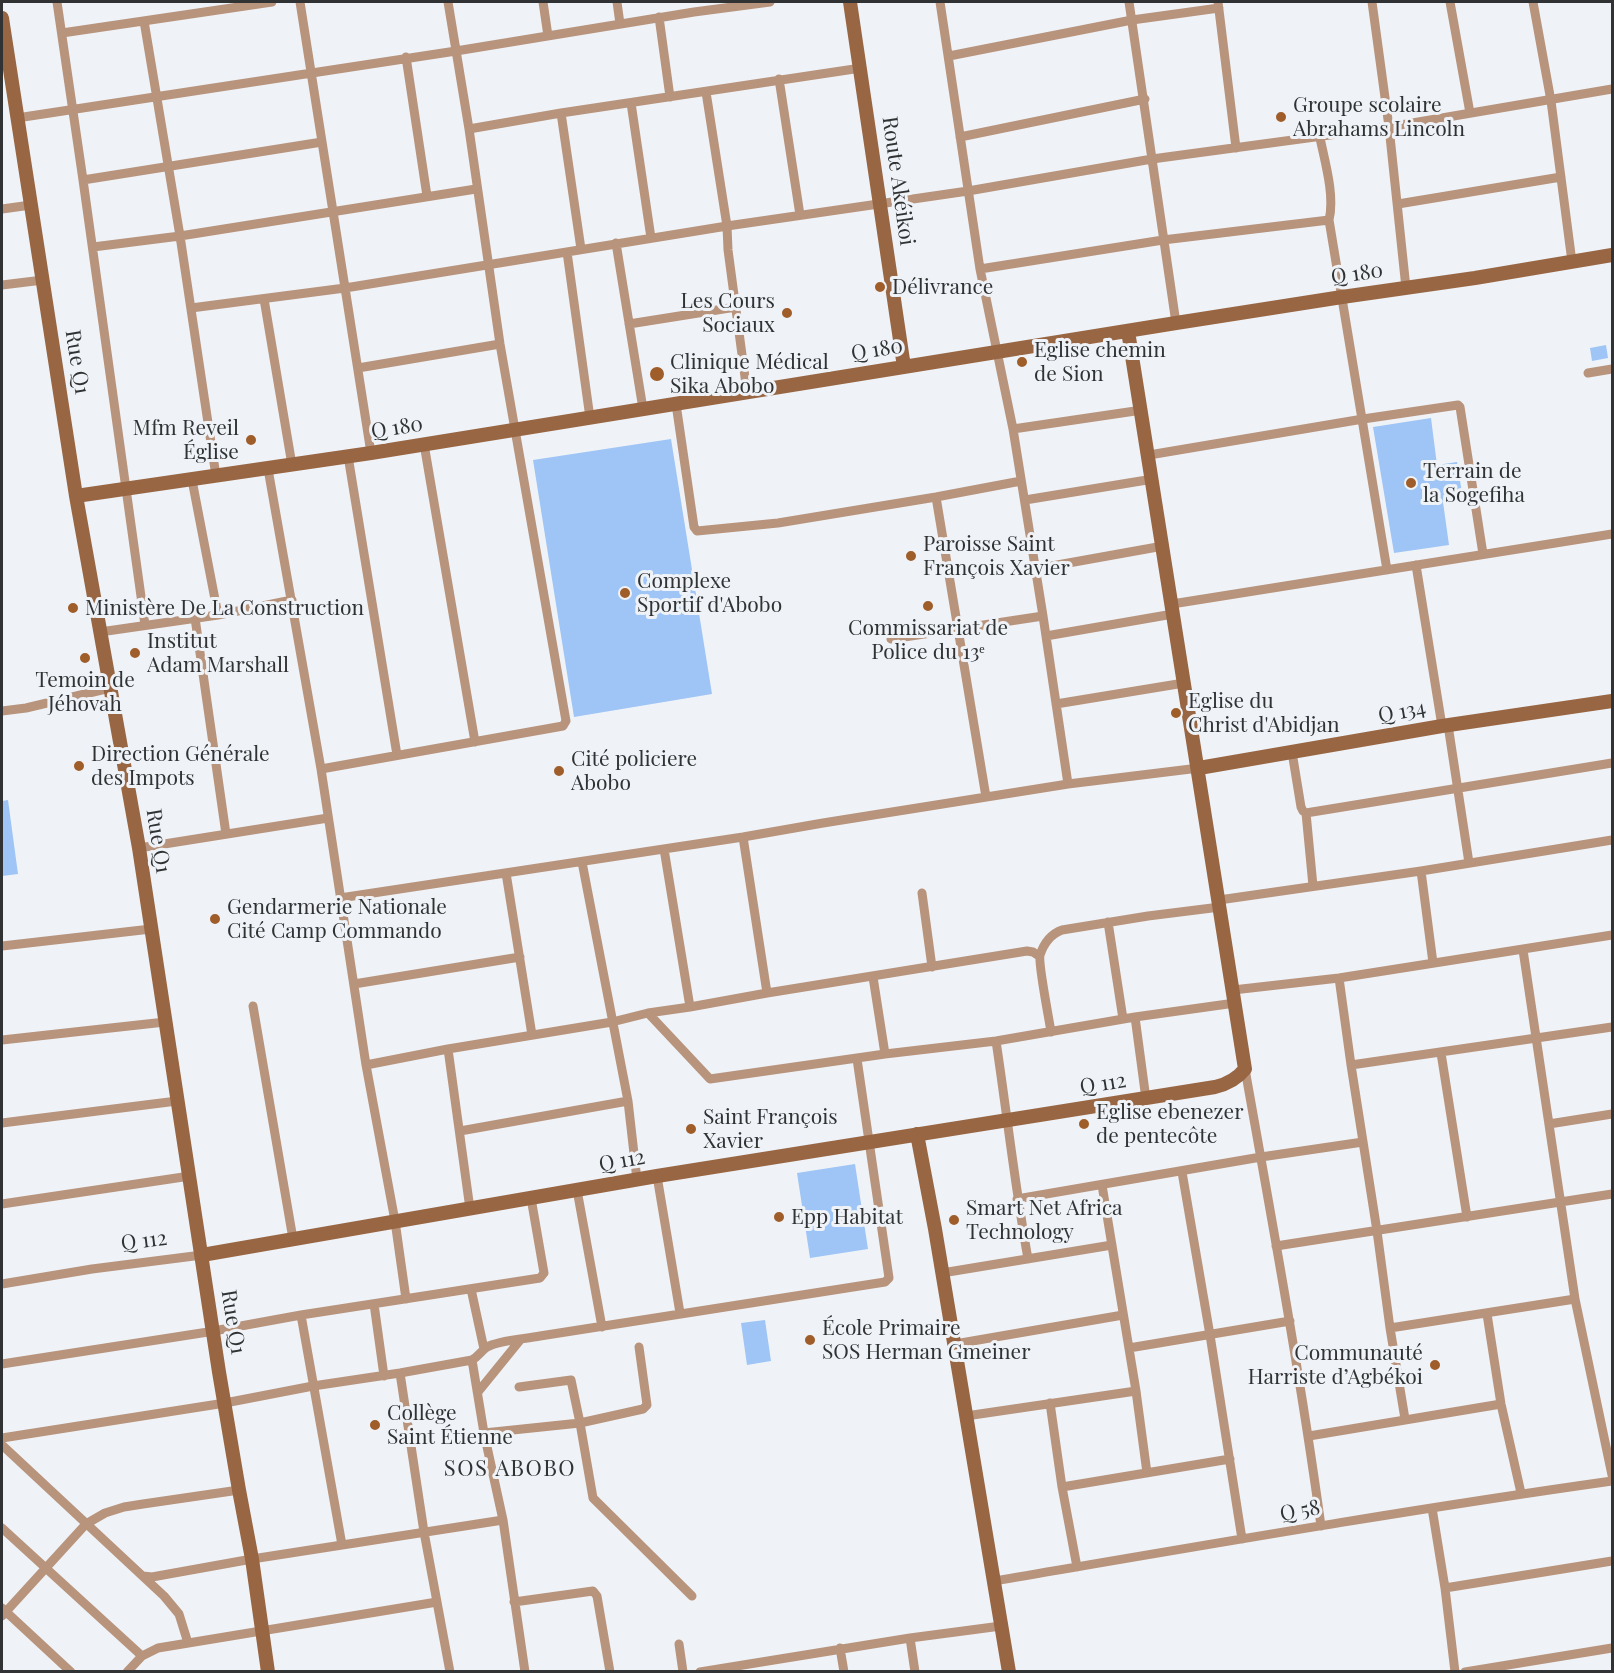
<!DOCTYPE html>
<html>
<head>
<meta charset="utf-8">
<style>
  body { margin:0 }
  #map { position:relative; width:1614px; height:1673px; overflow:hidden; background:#eff3f8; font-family:"Playfair Display",serif }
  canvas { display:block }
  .frame { position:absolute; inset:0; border:3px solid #303233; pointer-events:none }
</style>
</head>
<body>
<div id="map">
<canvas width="1614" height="1673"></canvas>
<div class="frame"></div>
</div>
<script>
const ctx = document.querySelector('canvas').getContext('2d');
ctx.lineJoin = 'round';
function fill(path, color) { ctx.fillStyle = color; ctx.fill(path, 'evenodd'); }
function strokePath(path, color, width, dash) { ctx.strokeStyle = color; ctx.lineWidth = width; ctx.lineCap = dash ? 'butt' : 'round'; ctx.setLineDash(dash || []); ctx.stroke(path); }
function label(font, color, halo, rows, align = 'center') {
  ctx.font = font + ' "Playfair Display",serif'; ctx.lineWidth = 6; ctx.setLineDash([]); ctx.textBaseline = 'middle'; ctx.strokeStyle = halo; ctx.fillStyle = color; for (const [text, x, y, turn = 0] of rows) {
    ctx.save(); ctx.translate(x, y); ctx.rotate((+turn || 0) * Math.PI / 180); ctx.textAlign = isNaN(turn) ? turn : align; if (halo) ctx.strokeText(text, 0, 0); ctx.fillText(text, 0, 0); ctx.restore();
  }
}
const green = new Path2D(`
  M1606,345L1608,358L1592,361L1590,348Z
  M1431,418L1437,465L1457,462L1463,499L1443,502L1449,545L1394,553L1373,427Z
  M671,439L712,694L574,717L533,460Z
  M8,800L18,874L2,876V801Z
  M855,1164L868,1249L810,1258L797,1173Z
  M765,1320L771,1361L747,1365L741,1323Z`);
const street = new Path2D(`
  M57,2L83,180L145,625
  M300,2L371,453
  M543,2L548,36
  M617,2L620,24
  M940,2L980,269L1013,429L1043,616L1068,784
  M1129,2L1176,323
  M1218,2L1236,148
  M1372,2L1389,127L1406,288
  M1450,2L1470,113
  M1533,2L1551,101L1572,262
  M659,17L670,97
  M144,21L180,236L216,476
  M62,33L272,2
  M949,56L1132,20L1219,8
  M406,57L427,196
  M779,79L800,215
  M706,92L727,226L728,250L747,392
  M631,103L651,238
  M561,113L581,249
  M17,118L456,51L694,12L770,2
  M469,129L561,113L861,68
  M960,137L1145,99
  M1320,138C1325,162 1335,196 1329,220C1349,336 1368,453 1387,570
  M83,180L322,142
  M1398,204L1561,177
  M2,209L31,205
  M616,243L643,409
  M93,247L180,236L476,189
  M567,252L590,418
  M980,269L1163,240L1329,220
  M2,285L43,280
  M264,299L292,465
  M191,308L345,288L727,226L968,191L1152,159L1389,127L1612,89
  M629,324L736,307
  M358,368L500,344
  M1588,373L1612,369
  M676,404L694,527L697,531L778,523L936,497L1021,481
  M1013,429L1142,410
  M424,444L475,742
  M1149,455L1363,419L1458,405L1460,407L1483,554
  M348,456L397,755
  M268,469L321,769L366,1065L395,1221L406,1299
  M192,480L218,615
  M936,497L986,797
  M1025,500L1153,479
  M1416,565L1442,726
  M1035,569L1163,546
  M1172,604L1612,534
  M195,618L226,834
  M100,632L218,615L292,600
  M1046,636L1173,614
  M891,639L1043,616
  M1056,704L1184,683
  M2,711L26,708L110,688
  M1448,725L1469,863
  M1292,752L1301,807L1303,811L1306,813L1313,886
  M321,769L563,726L566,721L500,344L469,129L448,2
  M1306,813L1612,763
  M743,837L767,993
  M139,848L328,818
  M664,849L690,1007
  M582,862L628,1101L637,1180
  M1421,871L1433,963
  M506,873L532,1035
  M922,893L932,967
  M340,898L743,837L823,823L1068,784L1199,768
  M1219,900L1421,871L1612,840
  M1108,922L1123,1019
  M2,946L151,929
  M1523,950L1575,1299L1612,1475
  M873,977L885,1054
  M1339,978L1351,1065L1377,1231L1390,1328L1405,1419
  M354,984L520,957
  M1233,990L1339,978L1612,935
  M253,1006L293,1239
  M648,1013L710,1079L885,1054L996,1041L1135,1017L1235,1003
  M1135,1017L1146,1099
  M1051,1032C1049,1018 1038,964 1040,955C1044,943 1051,934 1062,930L1148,916L1220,907
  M2,1040L165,1022
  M996,1041C1007,1114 1015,1187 1028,1259
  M448,1049L470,1209
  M1441,1053L1467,1217
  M366,1065L448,1049L612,1022L648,1013L690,1007L767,993L1027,951L1033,952L1039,956
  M1351,1065L1612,1027
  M1245,1069C1272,1221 1300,1373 1321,1526
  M2,1123L177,1101
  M1549,1124L1612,1114
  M460,1131L628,1101
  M1182,1172L1210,1335L1242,1539
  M657,1176L680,1313
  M1102,1185L1136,1391L1147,1473
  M577,1190L602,1327
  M1017,1199L1261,1157L1363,1142
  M2,1204L190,1176
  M1276,1246L1612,1194
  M942,1273L1112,1245
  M2,1284L92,1269L202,1255
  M471,1289L484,1349
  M374,1304L384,1376
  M1487,1314L1501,1404L1521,1493
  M301,1315L342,1545
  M1390,1328L1575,1299
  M955,1344L1123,1315
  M1129,1348L1290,1321
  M472,1360L484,1433L503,1520L525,1672
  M2,1364L208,1332L301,1315L540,1278L544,1273L531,1198
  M400,1373L424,1532L450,1672
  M519,1387L571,1380L580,1423L593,1498L692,1596
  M478,1392L521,1339
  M1050,1403L1062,1487L1077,1567
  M966,1416L1136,1391
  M484,1433L580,1423L643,1409L647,1405L639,1347
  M1309,1436L1501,1404
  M2,1438L225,1403L313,1386L400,1373L472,1360C479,1356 481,1351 487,1347C499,1340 525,1339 540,1336L885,1282L889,1278L857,1059
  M2,1445L164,1596L179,1614L188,1643
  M1062,1487L1230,1459
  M1432,1508L1445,1588L1455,1672
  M2,1528L142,1656
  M143,1576L152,1577L252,1559L503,1520
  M994,1581C1200,1546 1406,1510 1612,1481
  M1445,1588L1612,1561
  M514,1602L593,1591L597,1596L610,1672
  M2,1608L71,1672
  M2,1616L86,1524L105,1513L124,1507L143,1504L239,1490
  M910,1638L915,1672
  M679,1644L683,1672
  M840,1648L844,1672
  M127,1672L142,1656L158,1648L437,1602
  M700,1672L910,1638L1001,1626
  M1465,1672L1612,1648`);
const secondary = new Path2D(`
  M850,2L904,367
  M2,18L76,496L139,848L219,1372L239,1490L252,1559L268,1672
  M76,496L371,453L1176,323L1342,297L1475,278L1612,255
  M1199,768L1442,726L1612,701
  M917,1134L935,1229L1009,1672
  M202,1255L657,1176L1215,1087C1228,1084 1237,1079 1245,1069L1128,331`);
const markers = [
  [1281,117,6,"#9f5d2a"],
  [880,287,6,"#9f5d2a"],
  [787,313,6,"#9f5d2a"],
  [1022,362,6,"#9f5d2a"],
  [657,374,8,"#9f5d2a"],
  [251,440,6,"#9f5d2a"],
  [1411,483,6,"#9f5d2a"],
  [911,556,6,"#9f5d2a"],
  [625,593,6,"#9f5d2a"],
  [928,606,6,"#9f5d2a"],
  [73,608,6,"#9f5d2a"],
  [135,653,6,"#9f5d2a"],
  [85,658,6,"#9f5d2a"],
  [1176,713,6,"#9f5d2a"],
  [79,766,6,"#9f5d2a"],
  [559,771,6,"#9f5d2a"],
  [215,919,6,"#9f5d2a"],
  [1084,1124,6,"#9f5d2a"],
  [691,1129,6,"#9f5d2a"],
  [779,1217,6,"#9f5d2a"],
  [954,1220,6,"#9f5d2a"],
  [810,1340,6,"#9f5d2a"],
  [1435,1365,6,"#9f5d2a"],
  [375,1425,6,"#9f5d2a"]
];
const poiNames = [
  ["Groupe scolaire",1293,105],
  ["Abrahams Lincoln",1293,129],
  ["Délivrance",892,287],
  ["Les Cours",775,301,"right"],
  ["Sociaux",775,325,"right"],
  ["Eglise chemin",1034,350],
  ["de Sion",1034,374],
  ["Clinique Médical",670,362],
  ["Sika Abobo",670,386],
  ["Mfm Reveil",239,428,"right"],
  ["Église",239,452,"right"],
  ["Terrain de",1423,471],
  ["la Sogefiha",1423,495],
  ["Paroisse Saint",923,544],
  ["François Xavier",923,568],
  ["Complexe",637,581],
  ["Sportif d'Abobo",637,605],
  ["Ministère De La Construction",85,608],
  ["Commissariat de",928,628,"center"],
  ["Police du 13ᵉ",928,652,"center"],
  ["Institut",147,641],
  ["Adam Marshall",147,665],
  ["Temoin de",85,680,"center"],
  ["Jéhovah",85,704,"center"],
  ["Eglise du",1188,701],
  ["Christ d'Abidjan",1188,725],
  ["Direction Générale",91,754],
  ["des Impots",91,778],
  ["Cité policiere",571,759],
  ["Abobo",571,783],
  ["Gendarmerie Nationale",227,907],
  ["Cité Camp Commando",227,931],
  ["Eglise ebenezer",1096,1112],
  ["de pentecôte",1096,1136],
  ["Saint François",703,1117],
  ["Xavier",703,1141],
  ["Smart Net Africa",966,1208],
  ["Technology",966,1232],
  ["Epp Habitat",791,1217],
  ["École Primaire",822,1328],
  ["SOS Herman Gmeiner",822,1352],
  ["Communauté",1423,1353,"right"],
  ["Harriste d’Agbékoi",1423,1377,"right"],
  ["Collège",387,1413],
  ["Saint Étienne",387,1437]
];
const streetNames = [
  ["Route Akéikoi",898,181,82],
  ["Q 180",1357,274,-8],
  ["Q 180",877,350,-9],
  ["Rue Q1",77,362,81],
  ["Q 180",397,428,-9],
  ["Q 134",1402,712,-10],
  ["Rue Q1",158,841,81],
  ["Q 112",1103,1084,-9],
  ["Q 112",622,1161,-10],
  ["Q 112",144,1241,-7],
  ["Rue Q1",233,1322,81],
  ["Q 58",1300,1511,-10]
];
const neighbourhoodNames = [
  ["SOS ABOBO",510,1469]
];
fill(green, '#9ec5f5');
strokePath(street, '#b8947d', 9);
strokePath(secondary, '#996643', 14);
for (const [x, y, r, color] of markers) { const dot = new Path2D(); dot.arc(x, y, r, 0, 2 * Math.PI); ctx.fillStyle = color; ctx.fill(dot); strokePath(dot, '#eff3f8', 2); }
label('21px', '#303233', '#eff3f8', poiNames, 'left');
label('21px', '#303233', '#eff3f8', streetNames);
ctx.letterSpacing = '1.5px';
label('22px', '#303233', '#eff3f8', neighbourhoodNames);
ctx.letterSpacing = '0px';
</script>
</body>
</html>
